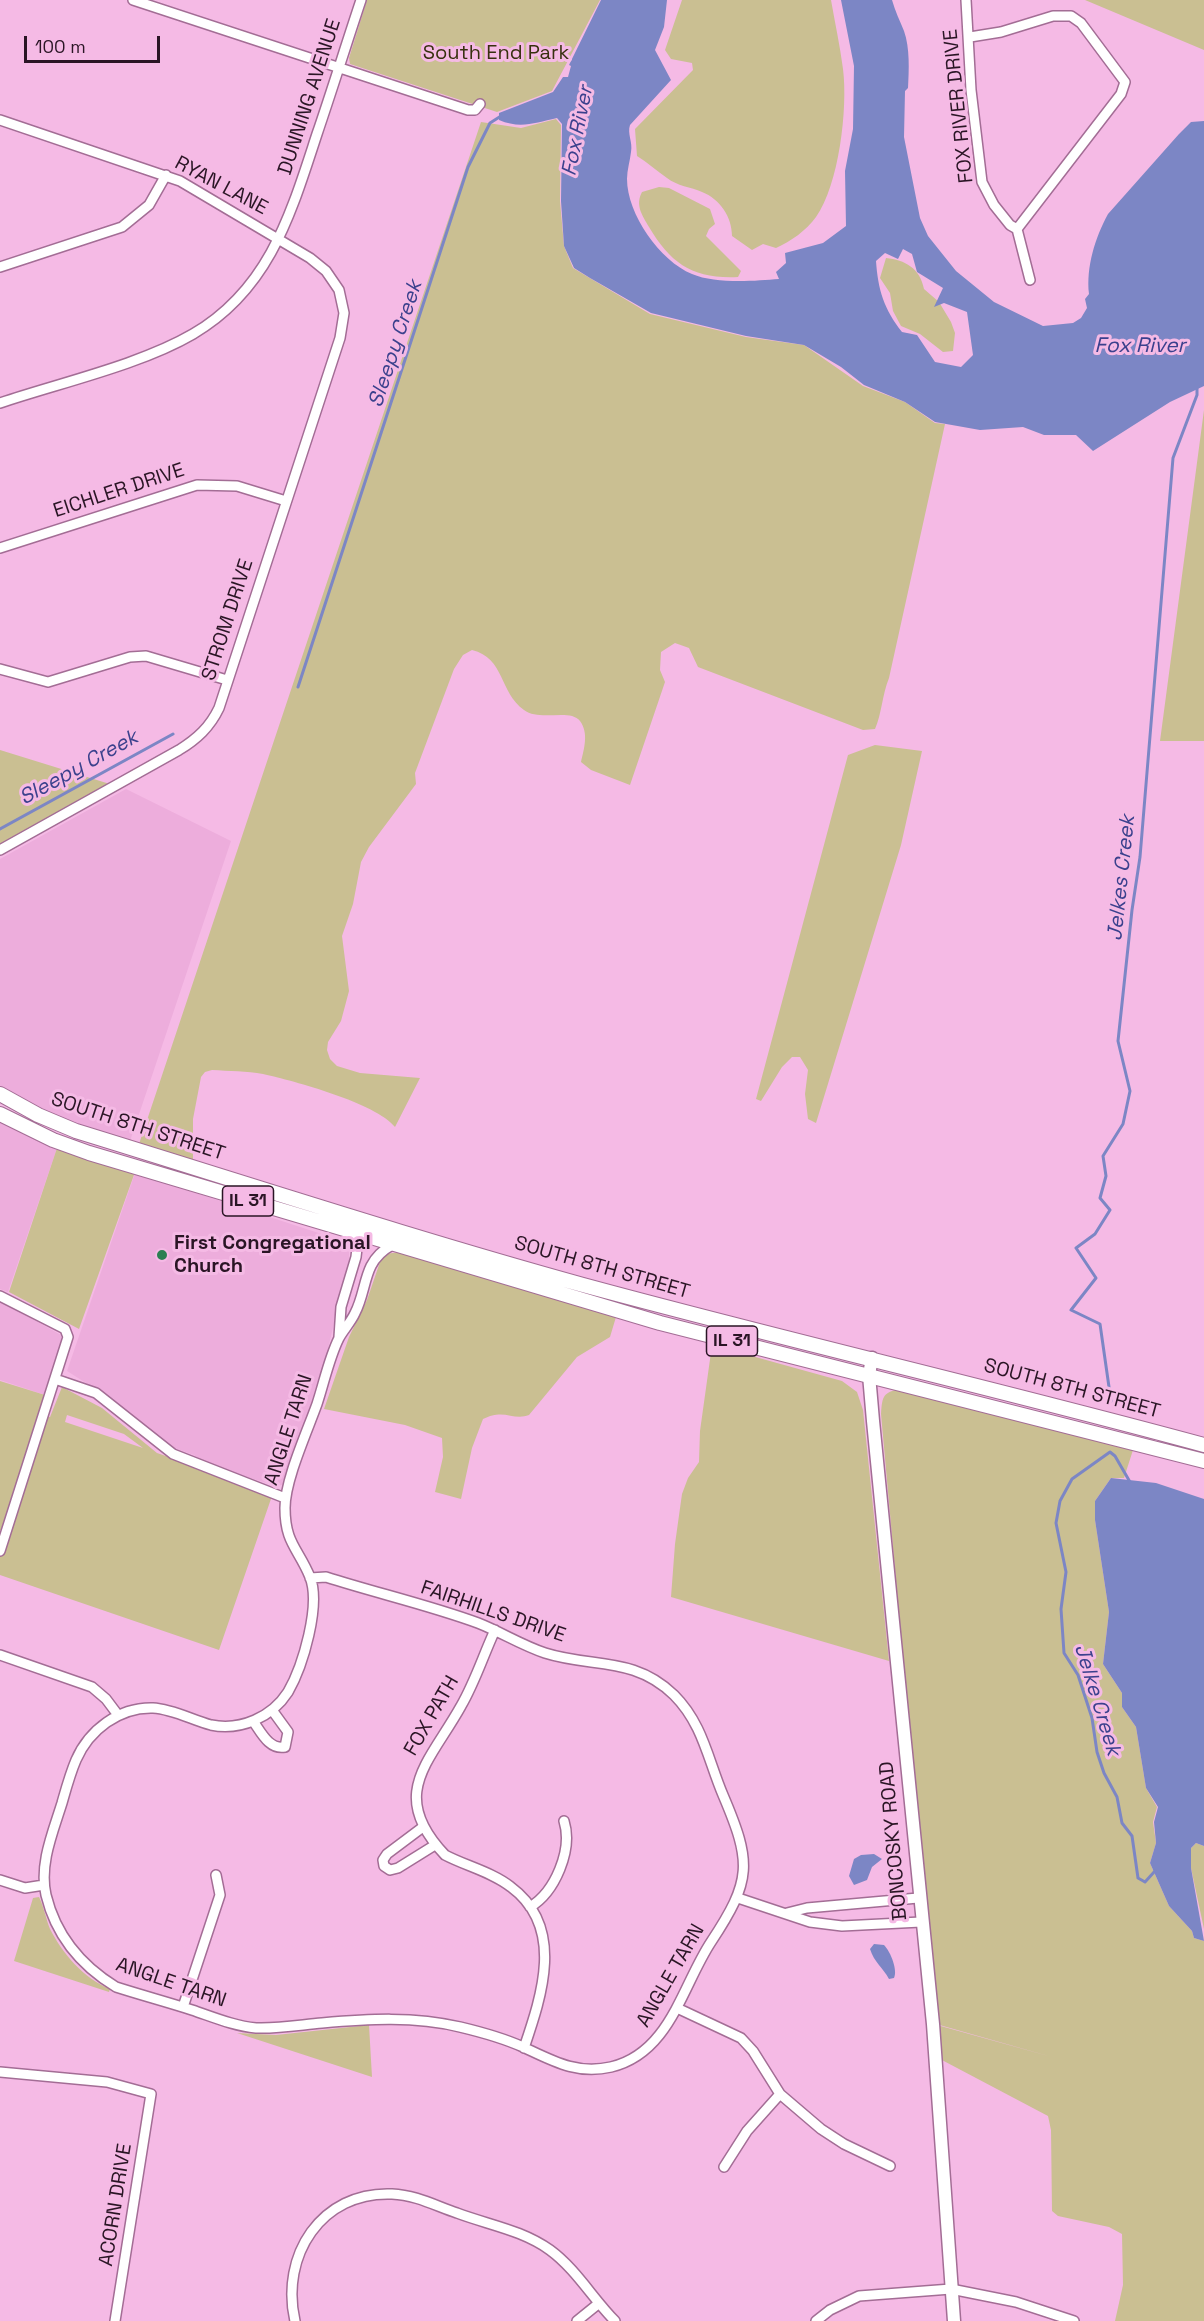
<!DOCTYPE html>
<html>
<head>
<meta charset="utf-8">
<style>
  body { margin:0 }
  #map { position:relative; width:1204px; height:2321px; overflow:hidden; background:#f5bae5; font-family:"Space Grotesk",sans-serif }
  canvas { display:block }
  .scale { position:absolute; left:24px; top:36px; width:136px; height:27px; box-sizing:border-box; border:3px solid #2a1525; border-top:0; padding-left:8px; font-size:18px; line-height:21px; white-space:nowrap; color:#2a1525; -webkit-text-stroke:4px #f5bae5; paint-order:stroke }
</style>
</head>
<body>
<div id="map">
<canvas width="1204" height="2321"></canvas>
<div class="scale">100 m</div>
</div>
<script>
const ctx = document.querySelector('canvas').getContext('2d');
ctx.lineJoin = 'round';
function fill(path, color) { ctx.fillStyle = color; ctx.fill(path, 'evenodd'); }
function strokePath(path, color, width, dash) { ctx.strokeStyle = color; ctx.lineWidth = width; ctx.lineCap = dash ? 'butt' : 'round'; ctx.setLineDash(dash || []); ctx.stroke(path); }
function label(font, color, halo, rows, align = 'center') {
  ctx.font = font + ' "Space Grotesk",sans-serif'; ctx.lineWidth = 6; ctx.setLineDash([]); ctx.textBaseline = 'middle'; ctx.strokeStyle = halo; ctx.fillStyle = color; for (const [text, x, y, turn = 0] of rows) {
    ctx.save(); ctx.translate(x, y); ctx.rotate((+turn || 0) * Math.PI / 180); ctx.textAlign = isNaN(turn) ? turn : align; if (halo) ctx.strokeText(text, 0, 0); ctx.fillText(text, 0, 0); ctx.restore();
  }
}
const built = new Path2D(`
  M126,789L231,841L130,1141L70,1122L31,1104L0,1086V859Z
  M0,1120L57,1148L8,1292L0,1289Z
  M135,1173L340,1240L349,1248V1260L327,1353L288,1476L282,1485L276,1486L203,1463L194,1455L172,1447L113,1400L67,1371Z
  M0,1301L61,1335V1349L45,1395L0,1380Z`);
const green = new Path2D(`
  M367,0H600L552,91L497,112L350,64L349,58Z
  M682,0H831C835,23 840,46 843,69C848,108 839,185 816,217C806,231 791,241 776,248L763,244L752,250L732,236C732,217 720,199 702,192C691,187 677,186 667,178C657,171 647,162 637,156L635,129L693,70L692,63L671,59L665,50Z
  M1085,0H1204V50Z
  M556,119L561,125L560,201L564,246L573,268L650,314L746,337L804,345L863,386L905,402L935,423L945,424L889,678C882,695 882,713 875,729L863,730L698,667L689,648L675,643L661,652L660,670L665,682L630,785L591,770L581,762C584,749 589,733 580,721C570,708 540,722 524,710C499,692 505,658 472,650L463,655L454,669L415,773L416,784L369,847L361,862L353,904L342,936L349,991L341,1021L328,1042L327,1050L330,1059L337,1066L360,1073L420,1078L395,1127C376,1103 294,1081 263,1074C247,1071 229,1071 212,1070L205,1072L201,1077L193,1119V1160L139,1144L481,122L521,128Z
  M659,187L669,188L710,209L715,224L709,229L706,236L741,271L738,277C693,279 671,264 649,227C642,215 635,205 642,192Z
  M886,258C905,260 920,268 924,289L939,302L951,322L955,333L953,351L943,352L920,334L901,326L893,311L890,293L880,278Z
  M1204,410V741H1160Z
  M875,745L922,751L901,845L816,1123L808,1119L805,1094L808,1070L800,1057H792L782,1067L761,1101L756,1099L848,755Z
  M0,750L113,785L0,848Z
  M57,1148L135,1172L79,1329L9,1292Z
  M399,1252L616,1317L610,1337L577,1357L529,1415C513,1421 504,1408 483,1419L472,1448L461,1499L435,1492L443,1457L442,1438L405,1425L324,1409L349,1337L367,1300L380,1262L386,1254Z
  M712,1345L842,1381L857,1392L863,1410L889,1661L671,1597L675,1544L682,1494L688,1478L699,1462L700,1431Z
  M0,1381L45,1395L1,1530H0Z
  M62,1387L102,1408L157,1453L273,1493L219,1650L0,1575V1544L44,1415L50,1417ZM67,1415L124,1434L143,1448L65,1422Z
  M897,1390L1133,1450L1124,1478H1111L1095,1501V1520L1109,1612L1103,1664L1122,1693V1707L1136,1727L1146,1788L1157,1807L1153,1822L1156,1843L1150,1863L1169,1906L1192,1931L1194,1938L1204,1941V2321H1115L1123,2285L1122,2234L1109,2227L1058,2216L1052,2211L1051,2130L1048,2116L940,2059L937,2025L1052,2057L936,2024L881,1414C882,1400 882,1392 897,1390Z
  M1196,1843L1204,1846V1929L1191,1868V1848Z
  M39,1897C44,1907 46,1919 50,1929C63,1954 83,1978 110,1989L109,1992L14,1961L33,1898Z
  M369,2025L372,2077L237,2033L276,2035Z`);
const water = new Path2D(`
  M601,0H667L664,27L655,50L671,80L630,125C627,134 633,142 631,152C630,161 627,170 627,179C627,214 660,261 692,274C715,284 754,281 779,279L776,272L786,263L785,253L823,243L846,226L845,171L853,129L854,66L841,0H892C895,11 900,21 904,31C910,48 909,70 908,88L905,91L904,137L920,218L928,236L956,271L994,302L1043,326L1073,323L1081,318L1087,308L1085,299L1089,294C1086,267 1095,238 1108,214L1179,134L1191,122L1204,121V386L1170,402L1093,451L1076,435H1044L1023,427L980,430L935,422L905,402L864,385L841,367L804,345L746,336L651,313L590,278L574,268L564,246L561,201L562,124L557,118C535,123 520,129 499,120V113L553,92L563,77H568L571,66L569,65ZM903,249L912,254L917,272L943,288L934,307L944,303L967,312L973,355L961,367L935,362L917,335L902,332C884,309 878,290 876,261L885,253L898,259Z
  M1111,1478L1156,1483L1204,1499V1846L1196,1843L1191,1848V1868L1204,1941L1194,1938L1192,1931L1169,1906L1150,1863L1156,1843L1154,1822L1158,1807L1146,1788L1136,1727L1122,1707V1693L1103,1664L1109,1612L1095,1520V1501Z
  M874,1854L882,1859L872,1867L867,1880L854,1885L849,1876L854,1859L861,1855Z
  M874,1944L884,1945C891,1952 898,1971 894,1978L889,1979C883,1968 874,1962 870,1949Z`);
const stream = new Path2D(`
  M298,687L468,167L490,123L501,116
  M0,829L173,734
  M1111,1401L1100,1324L1071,1310L1096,1278L1076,1248L1095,1234L1110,1210L1100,1198L1106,1176L1103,1156L1123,1124L1130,1091L1118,1041L1132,910L1140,857L1173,458L1197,395V387
  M1130,1482L1115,1456L1110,1452L1072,1479L1060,1501L1056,1523L1066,1572L1061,1609L1064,1653L1078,1675L1092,1718L1097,1752L1104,1773L1117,1797L1122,1823L1132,1836L1138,1878L1145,1882L1155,1871`);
const street = new Path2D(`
  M133,0L468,110H475L480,104
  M966,0L971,90L982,182L994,205L1010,225L1017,229
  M970,37L1001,32L1053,16H1071L1081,23L1125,82L1121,94L1017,229
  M0,120L180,181L310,258L326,271L339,290L344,313L340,338L219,708C210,727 197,739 179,750L0,850
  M1017,229L1030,280
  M0,267L122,227L149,205L166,175
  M0,403C59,383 140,365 193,334C270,289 291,213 317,134C332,90 346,45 361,0
  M0,548L197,485L237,486L286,501
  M0,669L48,682L130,657L146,656L227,680
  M0,1296L65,1329L68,1337L0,1551
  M339,1337L341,1307L356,1257L359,1230
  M55,1379L96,1393L173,1454L285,1498
  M310,1578L326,1577C376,1593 429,1605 478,1623C501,1632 521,1645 545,1653C592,1668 634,1656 674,1695C703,1724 708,1760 723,1795C752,1863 752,1880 711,1942C682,1986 670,2053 611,2067C577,2075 553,2061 523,2047C503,2038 481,2032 460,2027C414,2016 368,2019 322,2023C300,2025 277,2029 256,2028C234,2026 213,2017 192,2010C167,2002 141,1995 116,1987C80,1965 56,1936 46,1895C39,1864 53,1832 62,1803C66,1789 70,1774 76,1760C89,1730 119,1707 153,1708C173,1709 192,1720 211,1725C241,1731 272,1717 288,1692C303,1666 321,1605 310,1577C298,1548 285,1543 285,1508C285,1480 307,1432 317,1404C324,1383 329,1358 339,1338C344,1329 351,1322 355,1313C363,1298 364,1280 371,1266C376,1256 383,1250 392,1245
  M495,1630C483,1656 475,1682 461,1706C430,1762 387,1794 445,1855C466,1866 492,1872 511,1887C565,1927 542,1995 524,2048
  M0,1655L92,1687L106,1699L118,1715
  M253,1721C261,1732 269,1750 285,1747L288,1732L272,1710
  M423,1827L387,1854L383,1860L384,1866L390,1870L398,1868L435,1845
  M0,1880L25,1888L44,1885
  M738,1898L810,1922L842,1926L921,1922
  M530,1907C555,1892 573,1850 564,1821
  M787,1913L807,1908L918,1898
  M183,2007L220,1895L216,1875
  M677,2008L741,2038L753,2051L780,2094L821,2129L844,2144L890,2166
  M0,2072L107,2082L151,2094L115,2321
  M724,2167L747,2131L780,2094
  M295,2321C280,2256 321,2191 392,2194C416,2195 436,2206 457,2213C489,2225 522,2230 550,2250C576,2269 593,2299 615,2321
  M577,2321L598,2304
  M816,2321L830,2310L859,2296L951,2289L1016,2302L1074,2321`);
const secondary = new Path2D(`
  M872,1358L869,1375L873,1421L933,2024L954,2321`);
const primary = new Path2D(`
  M0,1094L38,1115L76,1131C245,1183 413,1238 583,1285C789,1341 998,1389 1204,1445
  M0,1114L53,1140L89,1153L660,1323L1204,1461`);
const markers = [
  [162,1255,6,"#2b7f52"]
];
const shields = [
  [248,1201,51],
  [732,1341,51]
];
const shieldNames = [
  ["IL 31",248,1201],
  ["IL 31",732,1341]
];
const parkNames = [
  ["South End Park",496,54]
];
const streetNames = [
  ["DUNNING AVENUE",310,97,-72],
  ["FOX RIVER DRIVE",959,106,-96],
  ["RYAN LANE",221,186,28],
  ["EICHLER DRIVE",119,491,-18],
  ["STROM DRIVE",228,620,-72],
  ["SOUTH 8TH STREET",138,1127,18],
  ["SOUTH 8TH STREET",602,1268,16],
  ["SOUTH 8TH STREET",1072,1389,15],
  ["ANGLE TARN",289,1430,-72],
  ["FAIRHILLS DRIVE",493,1612,19],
  ["FOX PATH",432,1716,-60],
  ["BONCOSKY ROAD",894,1841,-95],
  ["ANGLE TARN",671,1976,-60],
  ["ANGLE TARN",171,1983,19],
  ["ACORN DRIVE",116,2205,-81]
];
const poiNames = [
  ["First Congregational",174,1244],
  ["Church",174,1267]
];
const waterNames = [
  ["Fox River",578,131,-79],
  ["Sleepy Creek",396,344,-72],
  ["Fox River",1140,346],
  ["Sleepy Creek",79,768,-29],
  ["Jelkes Creek",1122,878,-84],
  ["Jelke Creek",1097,1700,73]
];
fill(built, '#edaddc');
fill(green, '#cabf92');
fill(water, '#7c86c5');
strokePath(stream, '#7c86c5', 3);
strokePath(street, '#a36d95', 12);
strokePath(secondary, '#a36d95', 15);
strokePath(primary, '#a36d95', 16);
strokePath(street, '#fff', 9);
strokePath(secondary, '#fff', 12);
strokePath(primary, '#fff', 14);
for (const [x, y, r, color] of markers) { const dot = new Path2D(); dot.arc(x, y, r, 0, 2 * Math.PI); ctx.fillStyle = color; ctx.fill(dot); strokePath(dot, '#f5bae5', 2); }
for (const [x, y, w] of shields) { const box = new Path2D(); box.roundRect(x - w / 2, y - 15, w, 30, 4.5); ctx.fillStyle = '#f5bae5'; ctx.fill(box); strokePath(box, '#2a1525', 1.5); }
label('bold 18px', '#2a1525', null, shieldNames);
label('20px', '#37300f', '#f5bae5', parkNames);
label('20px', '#2a1525', '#f5bae5', streetNames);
label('bold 20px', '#2a1525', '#f5bae5', poiNames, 'left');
label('italic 21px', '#3b418d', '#f5bae5', waterNames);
</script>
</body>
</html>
